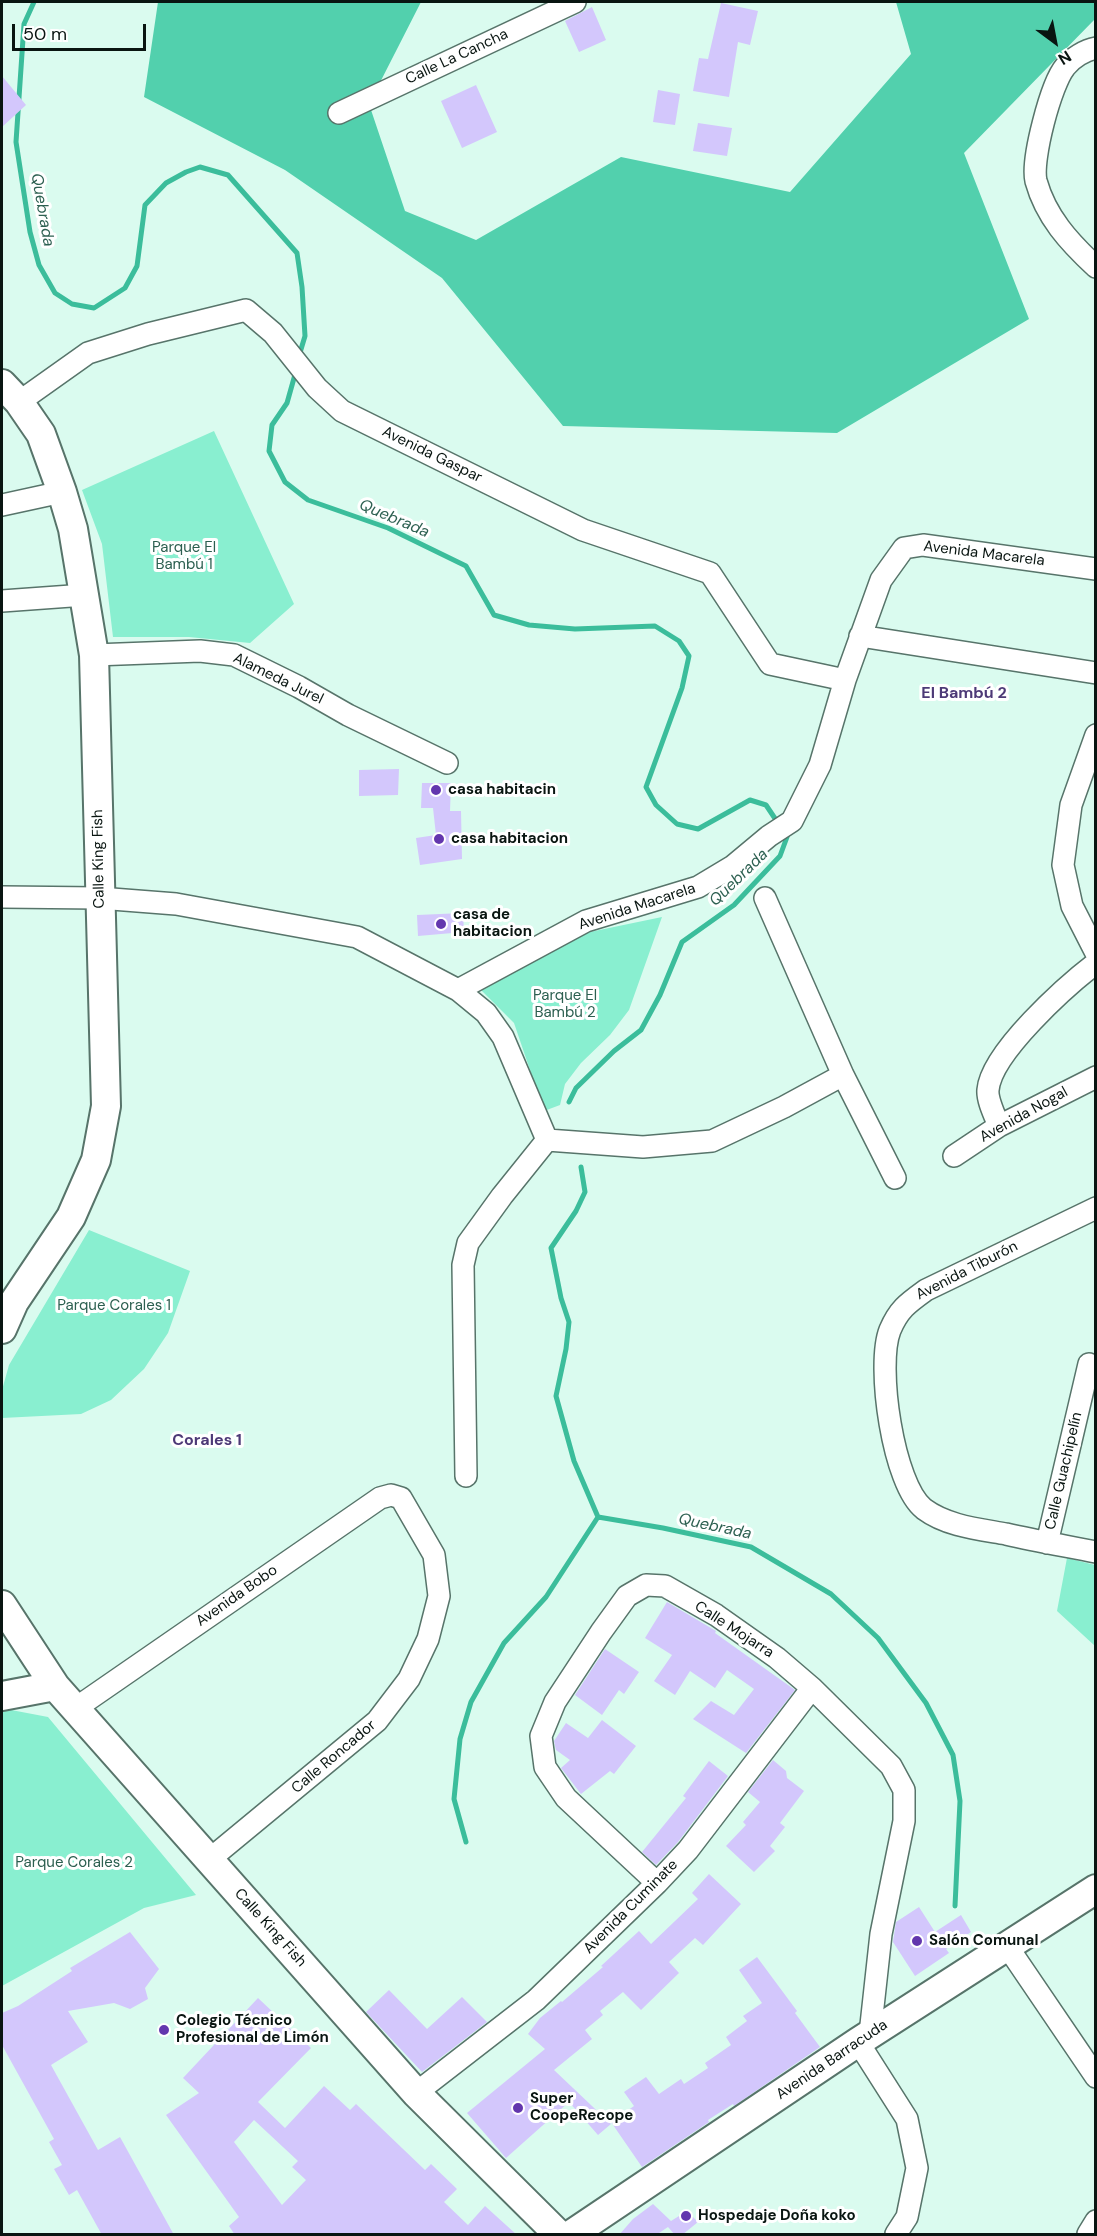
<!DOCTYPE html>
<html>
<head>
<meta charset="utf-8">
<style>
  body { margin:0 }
  #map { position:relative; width:1097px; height:2236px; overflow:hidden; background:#dafbef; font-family:"DM Sans",sans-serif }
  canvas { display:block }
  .frame { position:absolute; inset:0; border:3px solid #091511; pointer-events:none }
  .north { position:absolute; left:1025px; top:12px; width:60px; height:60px; -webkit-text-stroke:4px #fff; paint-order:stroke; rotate:148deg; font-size:16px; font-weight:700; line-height:24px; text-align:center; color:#091511 }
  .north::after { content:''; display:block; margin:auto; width:21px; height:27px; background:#091511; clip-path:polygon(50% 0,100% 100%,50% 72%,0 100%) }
  .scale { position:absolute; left:12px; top:24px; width:134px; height:27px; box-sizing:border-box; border:3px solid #091511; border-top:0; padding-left:8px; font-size:18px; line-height:21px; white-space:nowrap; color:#091511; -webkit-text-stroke:4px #fff; paint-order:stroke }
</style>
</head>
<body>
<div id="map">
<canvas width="1097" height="2236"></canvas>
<div class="frame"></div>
<div class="north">N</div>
<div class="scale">50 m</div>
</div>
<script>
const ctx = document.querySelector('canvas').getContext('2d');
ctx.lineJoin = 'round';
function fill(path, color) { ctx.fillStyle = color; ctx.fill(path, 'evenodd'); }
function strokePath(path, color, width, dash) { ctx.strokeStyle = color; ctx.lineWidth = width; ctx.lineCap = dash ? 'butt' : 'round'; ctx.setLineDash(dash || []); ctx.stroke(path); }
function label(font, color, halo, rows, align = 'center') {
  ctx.font = font + ' "DM Sans",sans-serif'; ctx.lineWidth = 6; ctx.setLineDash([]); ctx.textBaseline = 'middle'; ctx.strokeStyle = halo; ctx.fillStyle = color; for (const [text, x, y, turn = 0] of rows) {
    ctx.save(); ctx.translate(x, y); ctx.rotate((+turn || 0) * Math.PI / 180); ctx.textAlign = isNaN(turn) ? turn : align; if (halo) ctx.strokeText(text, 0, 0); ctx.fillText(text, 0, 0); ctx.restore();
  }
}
const green = new Path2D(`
  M214,431L294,604L250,643L189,637H113L102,544L82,490Z
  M662,917L629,1010L610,1035L581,1063L565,1084L560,1105L544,1111L514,1023L479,988L585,933Z
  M89,1230L190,1271L168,1333L144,1369L111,1400L81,1414L2,1418V1390L9,1365Z
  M1067,1558L1095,1565V1646L1057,1611Z
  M6,1709L48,1717L196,1895L144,1908L2,1986V1710Z`);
const forest = new Path2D(`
  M158,2H421L369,104L405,211L476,240L621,157L790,192L911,54L896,2H1095V19L964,153L1029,319L837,433L563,426L442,278L285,170L144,97Z`);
const stream = new Path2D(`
  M34,2L24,24L16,142L30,232L39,265L55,293L72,304L94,308L125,288L137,266L145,205L166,183L186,172L200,167L228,175L297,253L302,287L305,336L299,356
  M296,371L287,403L272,425L269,451L285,482L308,500L388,528L466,566L494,615L529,625L575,629L655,626L679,641L689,656L682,688L646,787L656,805L677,824L698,829L750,800L766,805L778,823
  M569,1102L576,1088L614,1051L641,1030L660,995L682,942L734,905L780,856L787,837L783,831
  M581,1167L585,1192L576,1211L551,1248L561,1298L569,1322L566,1349L556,1396L574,1461L598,1517
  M598,1517L663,1528L751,1547L831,1594L878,1638L926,1703L953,1755L960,1801L955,1906
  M466,1842L454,1799L460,1739L471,1702L504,1643L546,1597L598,1517`);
const building = new Path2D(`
  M721,3L758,11L750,45L738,42L729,97L693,91L699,58L708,59Z
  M592,7L606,40L579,52L565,21Z
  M2,76L26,105L2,127Z
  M476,85L497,132L462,148L441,101Z
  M658,90L680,94L675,125L653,122Z
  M698,123L732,128L727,156L693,151Z
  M399,769L398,795L359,796V770Z
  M422,783H451L450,811H461L462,859L420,865L416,838L436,835L433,808H421Z
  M463,913L464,932L418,936L417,915Z
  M667,1602L716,1631L715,1633L795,1690L746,1753L693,1719L711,1701L734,1715L754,1689L727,1670L715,1688L690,1671L675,1695L654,1681L672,1655L645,1638Z
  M605,1649L639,1672L624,1694L619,1690L602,1715L575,1695Z
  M602,1720L636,1746L614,1774L610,1771L581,1794L561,1768L570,1760L556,1750L554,1741L566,1723L588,1738Z
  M773,1760L786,1771L787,1778L804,1791L780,1823L785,1827L770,1846L775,1851L754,1872L726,1846L746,1825L743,1822L760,1802L748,1792Z
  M709,1761L728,1776L678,1842L656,1865L642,1852L686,1798L683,1796Z
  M709,1874L741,1904L703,1945L695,1938L669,1962L679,1973L641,2010L623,1992L600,2011L603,2015L585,2030L592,2039L554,2070L611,2124L598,2135L569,2102L506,2158L467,2113L545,2049L528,2034L540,2018L561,2001L562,2002L603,1967L601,1966L639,1931L651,1944L698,1899L692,1893Z
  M919,1907L935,1932L961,1915L971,1932L946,1949L949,1953L915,1976L893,1942L896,1922Z
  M130,1932L159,1969L145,1988L148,1999L130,2009L114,2003L68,2011L88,2042L51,2065L98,2150L120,2137L174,2235H102L77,2190L69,2195L54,2169L62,2165L49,2142L54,2139L2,2045V2013L18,2006L72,1971L70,1968Z
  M757,1957L797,2011L795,2013L820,2047L734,2106L733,2104L708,2120L709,2122L642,2167L611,2122L634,2106L624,2092L646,2077L659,2094L681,2079L684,2084L708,2068L705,2063L731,2045L726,2037L747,2021L743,2016L762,2003L739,1970Z
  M389,1990L427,2029L462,1997L487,2022L422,2072L366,2012Z
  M258,1998L311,2048L258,2102L285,2128L324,2086L350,2110L356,2104L425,2170L431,2164L457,2189L444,2202L468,2225L485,2206L517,2235H235L229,2226L239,2217L166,2115L199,2093L183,2078ZM254,2120L298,2161L292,2167L306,2180L282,2205L234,2142Z
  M653,2204L671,2221L687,2211L698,2222L682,2235H675L668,2227L656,2235H619L633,2219Z`);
const street = new Path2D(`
  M1096,48C1085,50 1072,58 1065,67C1051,84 1031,160 1036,181C1046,217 1069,242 1096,267
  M339,113L575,2
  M19,402L88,353L148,334L246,310L273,333L317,388L342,411L583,530L710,573L770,664L845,680
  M2,505L62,492
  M2,601L85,595
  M860,636L1096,673
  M94,655L200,651L234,655L299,687L348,715L447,763
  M1096,735L1071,805L1063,865L1072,906L1096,953
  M2,897L99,898L176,904L357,937L458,990L486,1013L503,1037L547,1140L502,1196L468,1243L463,1265L466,1476
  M765,898L843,1075L895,1178
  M458,990L586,921L698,887L733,866L769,836L792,821L820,765L845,680L881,580L904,548L923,545L1096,569
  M999,1126C995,1116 987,1100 988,1090C991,1053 1066,986 1096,963
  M547,1140L643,1147L712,1141L784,1107L843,1075
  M954,1156L999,1126L1096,1077
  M1096,1208L926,1290C908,1303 899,1309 890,1330C876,1365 893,1485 924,1509C947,1526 978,1529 1006,1534C1036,1541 1066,1546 1096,1552
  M1047,1543L1089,1364
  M76,1708L380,1498L391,1495L401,1498L434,1555L439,1596L428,1639L409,1679L377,1721L210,1859
  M657,1883L566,1798L545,1767L541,1736L555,1702L601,1632L627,1596L646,1585L665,1586L716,1615L777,1658L812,1688L891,1766L904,1790V1821L881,1934L870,2034
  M1007,1946L1096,2077
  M858,2042L907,2119L917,2168L907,2217L896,2234
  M416,2093L536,2000L657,1883L688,1850L812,1688
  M1088,2234L1096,2221`);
const secondary = new Path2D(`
  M2,384L19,402L41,434L62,492L73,529L94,655L106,1106L96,1160L71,1217L14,1302L2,1329
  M2,1605L55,1686L416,2093L558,2234
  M2,1696L55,1686
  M572,2234L858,2042L1096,1889`);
const markers = [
  [436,790,6,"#6337ae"],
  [439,839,6,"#6337ae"],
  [441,924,6,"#6337ae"],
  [917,1941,6,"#6337ae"],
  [164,2030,6,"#6337ae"],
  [518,2108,6,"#6337ae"],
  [686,2216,6,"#6337ae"]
];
const streetNames = [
  ["Calle La Cancha",457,57,-25],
  ["Avenida Gaspar",432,455,26],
  ["Avenida Macarela",984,554,7],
  ["Alameda Jurel",278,679,26],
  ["Calle King Fish",99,859,-91],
  ["Avenida Macarela",637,907,-18],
  ["Avenida Nogal",1024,1115,-29],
  ["Avenida Tiburón",967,1271,-27],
  ["Calle Guachipelín",1064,1471,-77],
  ["Avenida Bobo",237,1596,-35],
  ["Calle Mojarra",734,1630,33],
  ["Calle Roncador",334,1757,-40],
  ["Avenida Cuminate",631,1907,-45],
  ["Calle King Fish",270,1928,48],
  ["Avenida Barracuda",832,2060,-34]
];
const parkNames = [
  ["Parque El",184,548],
  ["Bambú 1",184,565],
  ["Parque El",565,996],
  ["Bambú 2",565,1013],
  ["Parque Corales 1",114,1306],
  ["Parque Corales 2",74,1863]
];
const poiNames = [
  ["casa habitacin",448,790],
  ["casa habitacion",451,839],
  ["casa de",453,915],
  ["habitacion",453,932],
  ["Salón Comunal",929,1941],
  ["Colegio Técnico",176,2021],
  ["Profesional de Limón",176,2038],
  ["Super",530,2099],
  ["CoopeRecope",530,2116],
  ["Hospedaje Doña koko",698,2216]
];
const waterNames = [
  ["Quebrada",42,210,80],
  ["Quebrada",394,519,23],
  ["Quebrada",739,878,-44],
  ["Quebrada",715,1527,12]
];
const neighbourhoodNames = [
  ["El Bambú 2",964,694],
  ["Corales 1",207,1441]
];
fill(green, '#89efd0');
fill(forest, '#52d0ad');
strokePath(stream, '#3bbd9b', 5);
fill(building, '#d3c7fc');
strokePath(street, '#57746a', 24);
strokePath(secondary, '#57746a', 32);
strokePath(street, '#fff', 21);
strokePath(secondary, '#fff', 28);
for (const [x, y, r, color] of markers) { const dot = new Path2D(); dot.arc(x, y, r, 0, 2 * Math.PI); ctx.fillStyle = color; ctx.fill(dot); strokePath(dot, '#fff', 2); }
label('15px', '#091511', '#fff', streetNames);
label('15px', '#2c5f50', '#fff', parkNames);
label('bold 15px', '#091511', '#fff', poiNames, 'left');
label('italic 16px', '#2e6152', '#fff', waterNames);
label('bold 16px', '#4d3a77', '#fff', neighbourhoodNames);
</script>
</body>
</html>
